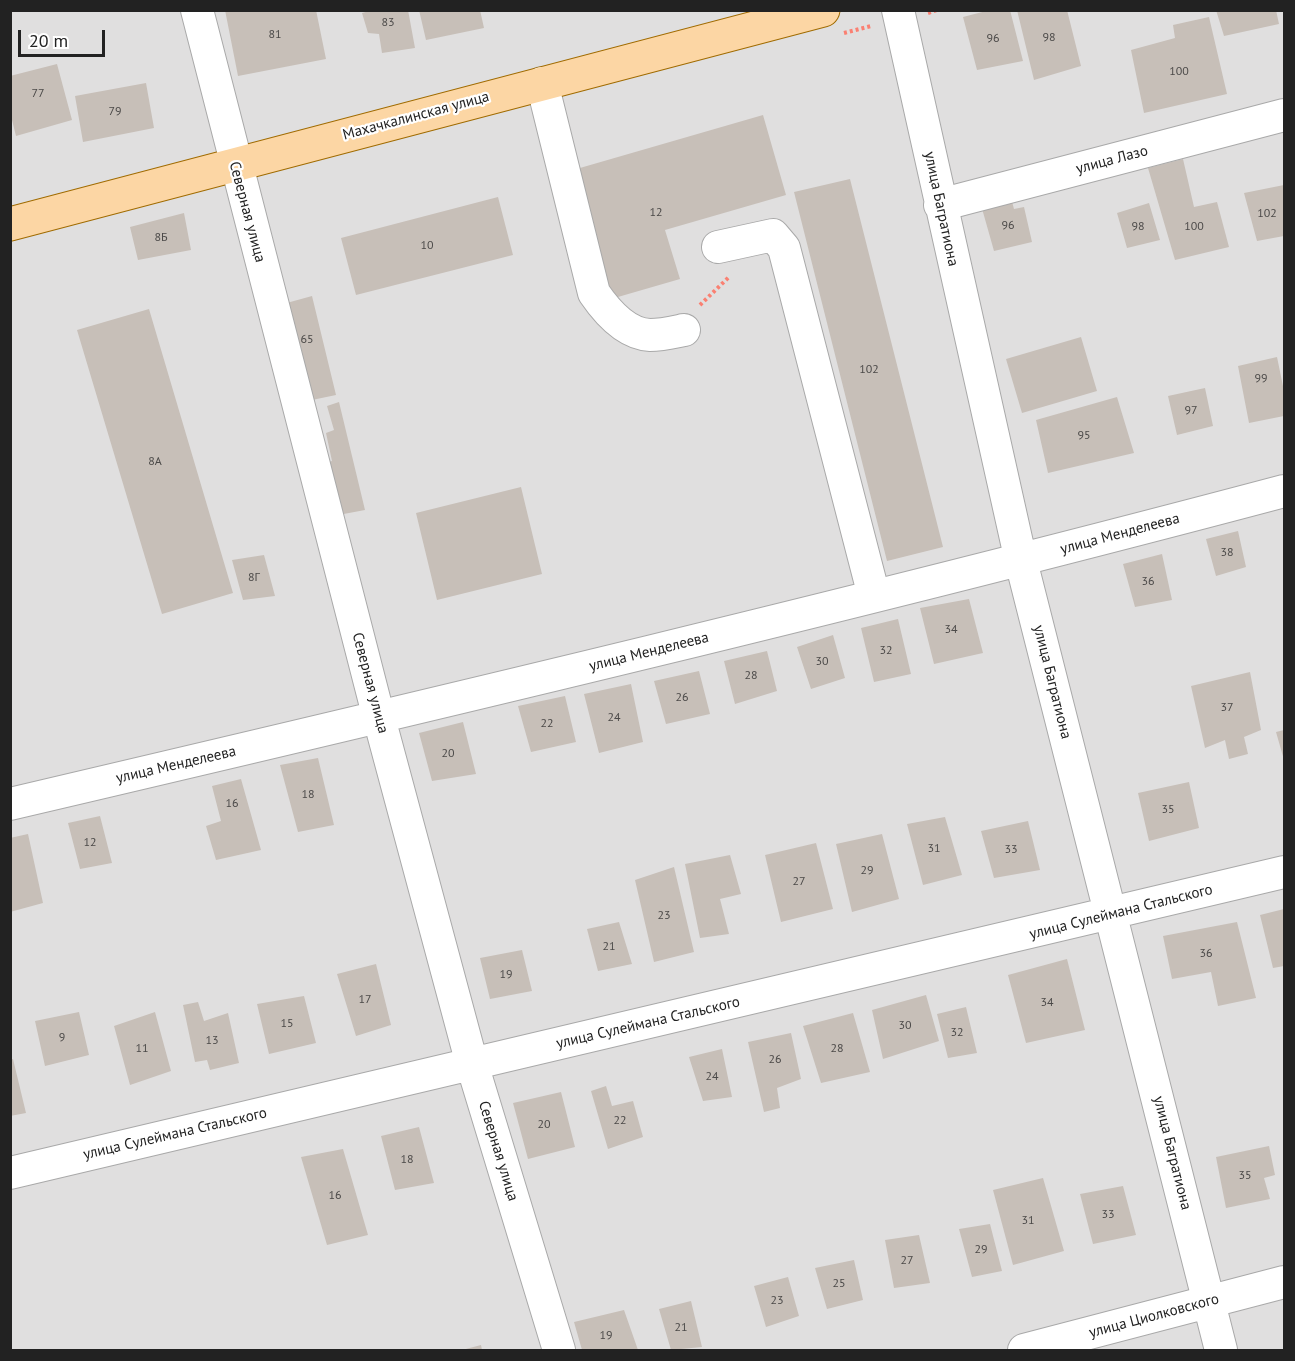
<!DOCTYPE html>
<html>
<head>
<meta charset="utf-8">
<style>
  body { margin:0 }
  #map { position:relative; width:1295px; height:1361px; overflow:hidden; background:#f2efe9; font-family:"PT Sans",sans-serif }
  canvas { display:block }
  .frame { position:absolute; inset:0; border:12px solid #222; pointer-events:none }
  .scale { position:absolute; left:18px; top:30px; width:87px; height:27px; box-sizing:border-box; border:3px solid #222; border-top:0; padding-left:8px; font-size:18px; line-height:21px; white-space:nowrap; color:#222; -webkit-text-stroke:4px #fff; paint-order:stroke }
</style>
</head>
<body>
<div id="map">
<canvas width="1295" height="1361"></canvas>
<div class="frame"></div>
<div class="scale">20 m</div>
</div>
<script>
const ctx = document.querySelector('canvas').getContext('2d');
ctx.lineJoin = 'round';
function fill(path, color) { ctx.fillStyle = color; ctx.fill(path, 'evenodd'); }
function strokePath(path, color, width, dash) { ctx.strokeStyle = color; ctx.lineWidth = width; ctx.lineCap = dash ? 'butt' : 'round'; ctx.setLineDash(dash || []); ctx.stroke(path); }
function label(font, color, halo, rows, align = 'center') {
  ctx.font = font + ' "PT Sans",sans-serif'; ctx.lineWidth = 4.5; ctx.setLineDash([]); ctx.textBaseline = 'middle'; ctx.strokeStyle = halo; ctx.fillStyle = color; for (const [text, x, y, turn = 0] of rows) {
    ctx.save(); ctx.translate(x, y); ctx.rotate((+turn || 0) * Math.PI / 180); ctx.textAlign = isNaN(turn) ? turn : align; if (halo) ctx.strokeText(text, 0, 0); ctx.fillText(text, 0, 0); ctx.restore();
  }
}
const residential = new Path2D(`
  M11,11H1284V1350H11Z`);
const building = new Path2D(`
  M225,10H316L326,59L238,76Z
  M373,10H408L415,48L382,53L379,34L368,33L362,13Z
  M419,10H480L484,28L426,40Z
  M990,10H1010L1023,61L977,70L963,17Z
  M1017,10H1067L1081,66L1034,80Z
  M1216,10H1276L1279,24L1224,36Z
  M1209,17L1227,94L1144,113L1131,50L1175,38L1173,25Z
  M57,64L72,120L16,136L10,112V76Z
  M146,83L154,128L83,142L75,96Z
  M763,115L786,195L665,230L680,279L611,299L573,170Z
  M1183,159L1194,207L1217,202L1229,247L1175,260L1148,168Z
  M850,179L943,547L887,561L794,192Z
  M1284,185V236L1257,241L1244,193Z
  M498,197L513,255L356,295L341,238Z
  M1011,198L1014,209L1024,207L1032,242L994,251L981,205Z
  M1149,203L1160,240L1127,248L1117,213Z
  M184,213L191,250L138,260L130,227Z
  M312,296L336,395L312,400L308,376L301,377L283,304Z
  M149,309L233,593L162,614L77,330Z
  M1081,337L1097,391L1022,413L1006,359Z
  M1277,357L1284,391V416L1249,423L1238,366Z
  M1205,388L1213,426L1177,435L1168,396Z
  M1117,397L1134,453L1048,473L1036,420Z
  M339,402L365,510L333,516L322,464L332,461L326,433L334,430L327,406Z
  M521,487L542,574L437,600L416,513Z
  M1238,531L1246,567L1216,576L1206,539Z
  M1162,554L1172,600L1135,607L1123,564Z
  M264,555L275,596L243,600L232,560Z
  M969,599L983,653L934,664L920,608Z
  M898,619L911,674L874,682L861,628Z
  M833,635L845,678L811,689L797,647Z
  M767,651L777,691L735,704L724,661Z
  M699,671L710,714L666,724L654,681Z
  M1250,672L1261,730L1244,737L1248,754L1229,759L1225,740L1205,748L1191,686Z
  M631,684L643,742L599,753L584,694Z
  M565,696L576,742L531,752L518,706Z
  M463,722L476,774L432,781L419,733Z
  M1284,730V760L1276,732Z
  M318,758L334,825L298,832L280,765Z
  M241,779L261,850L216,860L206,826L221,821L212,786Z
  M1189,782L1199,828L1149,841L1138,793Z
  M100,816L112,863L80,869L68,823Z
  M945,817L962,875L923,885L907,824Z
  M1028,821L1040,870L994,878L981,831Z
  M28,834L43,903L10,912V838Z
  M882,834L899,899L852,912L836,844Z
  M816,843L833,909L781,922L765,855Z
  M730,855L741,894L720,899L729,934L700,938L685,864Z
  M674,867L694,952L654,962L635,880Z
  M1284,909V966L1273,968L1260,915Z
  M619,922L632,964L598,971L587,929Z
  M1237,922L1256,998L1218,1006L1211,972L1172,979L1163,936Z
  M522,950L532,991L490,999L480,958Z
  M1067,959L1085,1030L1026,1043L1008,975Z
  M376,964L391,1025L356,1036L337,974Z
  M926,995L939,1041L883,1059L872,1010Z
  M304,996L316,1043L269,1054L257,1004Z
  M198,1002L204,1021L228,1013L239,1063L210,1070L207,1060L195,1062L183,1005Z
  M966,1007L977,1053L948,1058L937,1014Z
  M79,1012L89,1055L45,1066L35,1021Z
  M155,1012L171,1071L130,1085L114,1026Z
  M853,1013L870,1072L821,1083L803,1026Z
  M791,1033L801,1079L777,1088L780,1108L764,1112L748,1042Z
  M722,1049L732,1097L703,1101L689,1057Z
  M13,1059L26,1113L10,1116V1060Z
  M606,1086L612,1106L633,1101L643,1137L608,1149L591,1091Z
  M561,1092L575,1147L528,1159L513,1103Z
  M419,1127L434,1183L395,1190L381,1136Z
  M1269,1146L1275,1175L1264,1178L1270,1199L1226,1208L1216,1157Z
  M343,1149L368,1235L327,1245L301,1157Z
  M1043,1178L1064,1251L1013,1265L993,1190Z
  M1123,1186L1136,1235L1093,1244L1080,1194Z
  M990,1224L1002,1271L972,1277L959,1229Z
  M919,1235L930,1283L894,1288L885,1240Z
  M854,1260L863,1300L827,1309L815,1268Z
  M788,1277L799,1316L766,1327L754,1286Z
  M691,1301L702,1347L671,1350L659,1309Z
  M624,1310L638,1350H582L574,1322Z
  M481,1345L482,1350H462Z`);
const path = new Path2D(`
  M928,13L937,10
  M844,33L871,26
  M700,305L729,277`);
const minor = new Path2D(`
  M197,10L379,718L472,1064L559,1350
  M898,10L1021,561L1221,1350
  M542,83L594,293C607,312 626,334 650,335C661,335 674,332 684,330
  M940,205L1284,115
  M718,247L773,235L784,248L874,596
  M10,804C436,704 862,603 1284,491
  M10,1173L1284,872
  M1024,1350L1284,1282`);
const major = new Path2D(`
  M10,224L823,10`);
const numberNames = [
  ["83",388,23],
  ["81",275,35],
  ["98",1049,38],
  ["96",993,39],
  ["100",1179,72],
  ["77",38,94],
  ["79",115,112],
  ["12",656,213],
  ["102",1267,214],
  ["96",1008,226],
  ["98",1138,227],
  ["100",1194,227],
  ["8Б",161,238],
  ["10",427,246],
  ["65",307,340],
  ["102",869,370],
  ["99",1261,379],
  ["97",1191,411],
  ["95",1084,436],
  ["8А",155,462],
  ["38",1227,553],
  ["8Г",254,578],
  ["36",1148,582],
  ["34",951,630],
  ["32",886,651],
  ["30",822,662],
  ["28",751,676],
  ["26",682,698],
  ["37",1227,708],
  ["24",614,718],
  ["22",547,724],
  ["20",448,754],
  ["18",308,795],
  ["16",232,804],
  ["35",1168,810],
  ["12",90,843],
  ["31",934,849],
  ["33",1011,850],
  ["29",867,871],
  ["27",799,882],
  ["23",664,916],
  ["21",609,947],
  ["36",1206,954],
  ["19",506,975],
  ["17",365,1000],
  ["34",1047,1003],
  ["15",287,1024],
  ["30",905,1026],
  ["32",957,1033],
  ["9",62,1038],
  ["13",212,1041],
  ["11",142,1049],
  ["28",837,1049],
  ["26",775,1060],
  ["24",712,1077],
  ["22",620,1121],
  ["20",544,1125],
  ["18",407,1160],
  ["35",1245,1176],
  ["16",335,1196],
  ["33",1108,1215],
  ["31",1028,1221],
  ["29",981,1250],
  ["27",907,1261],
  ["25",839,1284],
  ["23",777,1301],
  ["21",681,1328],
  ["19",606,1336]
];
const streetNames = [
  ["Махачкалинская улица",416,116,-15],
  ["улица Лазо",1112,160,-15],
  ["улица Багратиона",941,209,78],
  ["Северная улица",247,212,75],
  ["улица Менделеева",1120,534,-15],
  ["улица Менделеева",649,652,-14],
  ["улица Багратиона",1052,682,76],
  ["Северная улица",370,683,75],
  ["улица Менделеева",176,765,-13],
  ["улица Сулеймана Стальского",1121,912,-14],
  ["улица Сулеймана Стальского",648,1023,-13],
  ["улица Сулеймана Стальского",175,1134,-13],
  ["Северная улица",498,1151,73],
  ["улица Багратиона",1172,1153,76],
  ["улица Циолковского",1154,1316,-15]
];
fill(residential, '#e0dfdf');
fill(building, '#c7bfb8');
strokePath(minor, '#a9a9a9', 34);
strokePath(major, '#a06b00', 35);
strokePath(path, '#fa8072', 4, [3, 3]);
strokePath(minor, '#fff', 32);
strokePath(major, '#fcd6a4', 33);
label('12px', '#4b4948', null, numberNames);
label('15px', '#222', '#fff', streetNames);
</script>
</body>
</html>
